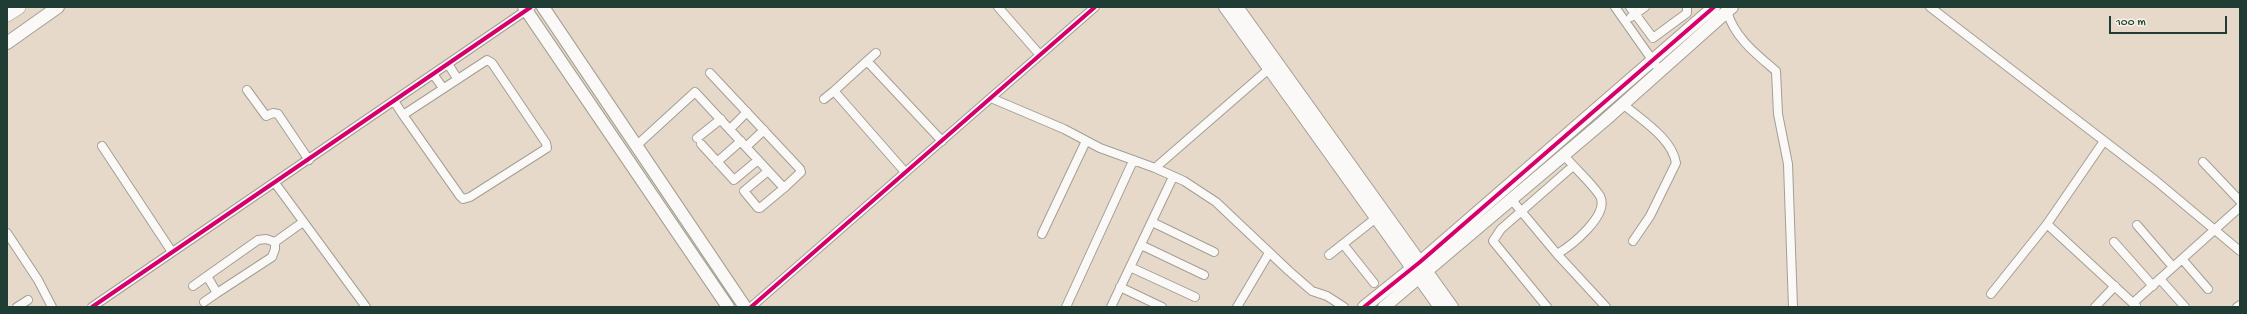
<!DOCTYPE html>
<html>
<head>
<meta charset="utf-8">
<style>
  body { margin:0 }
  #map { position:relative; width:2247px; height:314px; overflow:hidden; background:#e6d9c9; font-family:"Gochi Hand",sans-serif }
  canvas { display:block }
  .frame { position:absolute; inset:0; border:8px solid #1f3d34; pointer-events:none }
  .scale { position:absolute; left:2109px; top:16px; width:118px; height:18px; box-sizing:border-box; border:2px solid #1f3d34; border-top:0; padding-left:5px; font-size:12px; line-height:14px; white-space:nowrap; color:#1f3d34; -webkit-text-stroke:3px #f7f3e8; paint-order:stroke }
</style>
</head>
<body>
<div id="map">
<canvas width="2247" height="314"></canvas>
<div class="frame"></div>
<div class="scale">100 m</div>
</div>
<script>
const ctx = document.querySelector('canvas').getContext('2d');
ctx.lineJoin = 'round';
function strokePath(path, color, width, dash) { ctx.strokeStyle = color; ctx.lineWidth = width; ctx.lineCap = dash ? 'butt' : 'round'; ctx.setLineDash(dash || []); ctx.stroke(path); }
const street = new Path2D(`
  M998,7L1040,55
  M1615,7L1660,71
  M1630,7L1653,38L1687,13V7
  M1930,7L2155,180L2240,251
  M1727,11C1734,37 1756,54 1776,71L1778,114L1788,164L1793,307
  M1631,17L1645,7
  M867,61L876,53
  M448,64L457,78
  M433,74L443,88
  M247,90L266,116L273,113L278,114L309,160
  M991,98L1064,129L1100,148L1155,168L1184,181L1216,202L1289,271L1312,291L1327,296L1344,307
  M824,99L834,91
  M394,101L403,115L460,196L463,199L470,197L547,148L546,143L492,63L487,60L403,115
  M1623,104C1641,120 1672,138 1676,163L1650,216L1633,241
  M730,129L747,112
  M697,138L721,119
  M701,144L734,180L758,160
  M102,146L172,252
  M636,146L695,92L784,188L801,172L800,169L710,73
  M746,147L764,130
  M1563,154C1575,169 1590,181 1600,196C1610,215 1571,246 1557,254L1606,307
  M717,162L741,141
  M2203,162L2240,201
  M1155,168L1270,68
  M768,171L744,191L758,208H760L784,188
  M905,172L834,91L867,61L942,141
  M275,183L366,307
  M1511,199L1557,254
  M1152,222L1214,252
  M2047,224L2136,306
  M2137,225L2173,267
  M7,233L38,280L52,307
  M1042,234L1086,141
  M275,242V249L272,257L217,293L207,276L258,240L266,239L275,242L303,222
  M2114,242L2153,286
  M1343,244L1374,283
  M1141,245L1204,275
  M1329,255L1376,218
  M2182,259L2208,289
  M1130,267L1195,297
  M2160,279L2185,307
  M193,286L207,276
  M1120,287L1162,307
  M1991,294L2047,224L2104,141
  M204,302L217,293
  M2133,303L2240,207
  M17,307L28,300
  M92,307L531,7
  M751,307L1095,7
  M1066,307L1133,161
  M1111,307L1173,177
  M1237,307L1269,253
  M1547,307L1493,241L1501,229L1573,166
  M2095,307L2115,286
  M2237,307L2240,305`);
const secondary = new Path2D(`
  M524,7L728,307
  M543,7L745,307
  M1225,7L1440,307
  M1237,7L1452,307
  M7,43L58,7
  M1364,307L1420,262L1714,7
  M1384,307L1604,121L1732,7`);
const highway = new Path2D(`
  M7,14L18,7`);
const cycleway = new Path2D(`
  M92,307L531,7
  M751,307L1095,7
  M1364,307L1420,262L1714,7`);
strokePath(street, '#a29f94', 10);
strokePath(secondary, '#a29f94', 14);
strokePath(highway, '#a29f94', 16);
strokePath(street, '#fbf9f7', 8);
strokePath(secondary, '#fbf9f7', 12);
strokePath(highway, '#fbf9f7', 15);
strokePath(cycleway, '#d6006c', 4);
</script>
</body>
</html>
